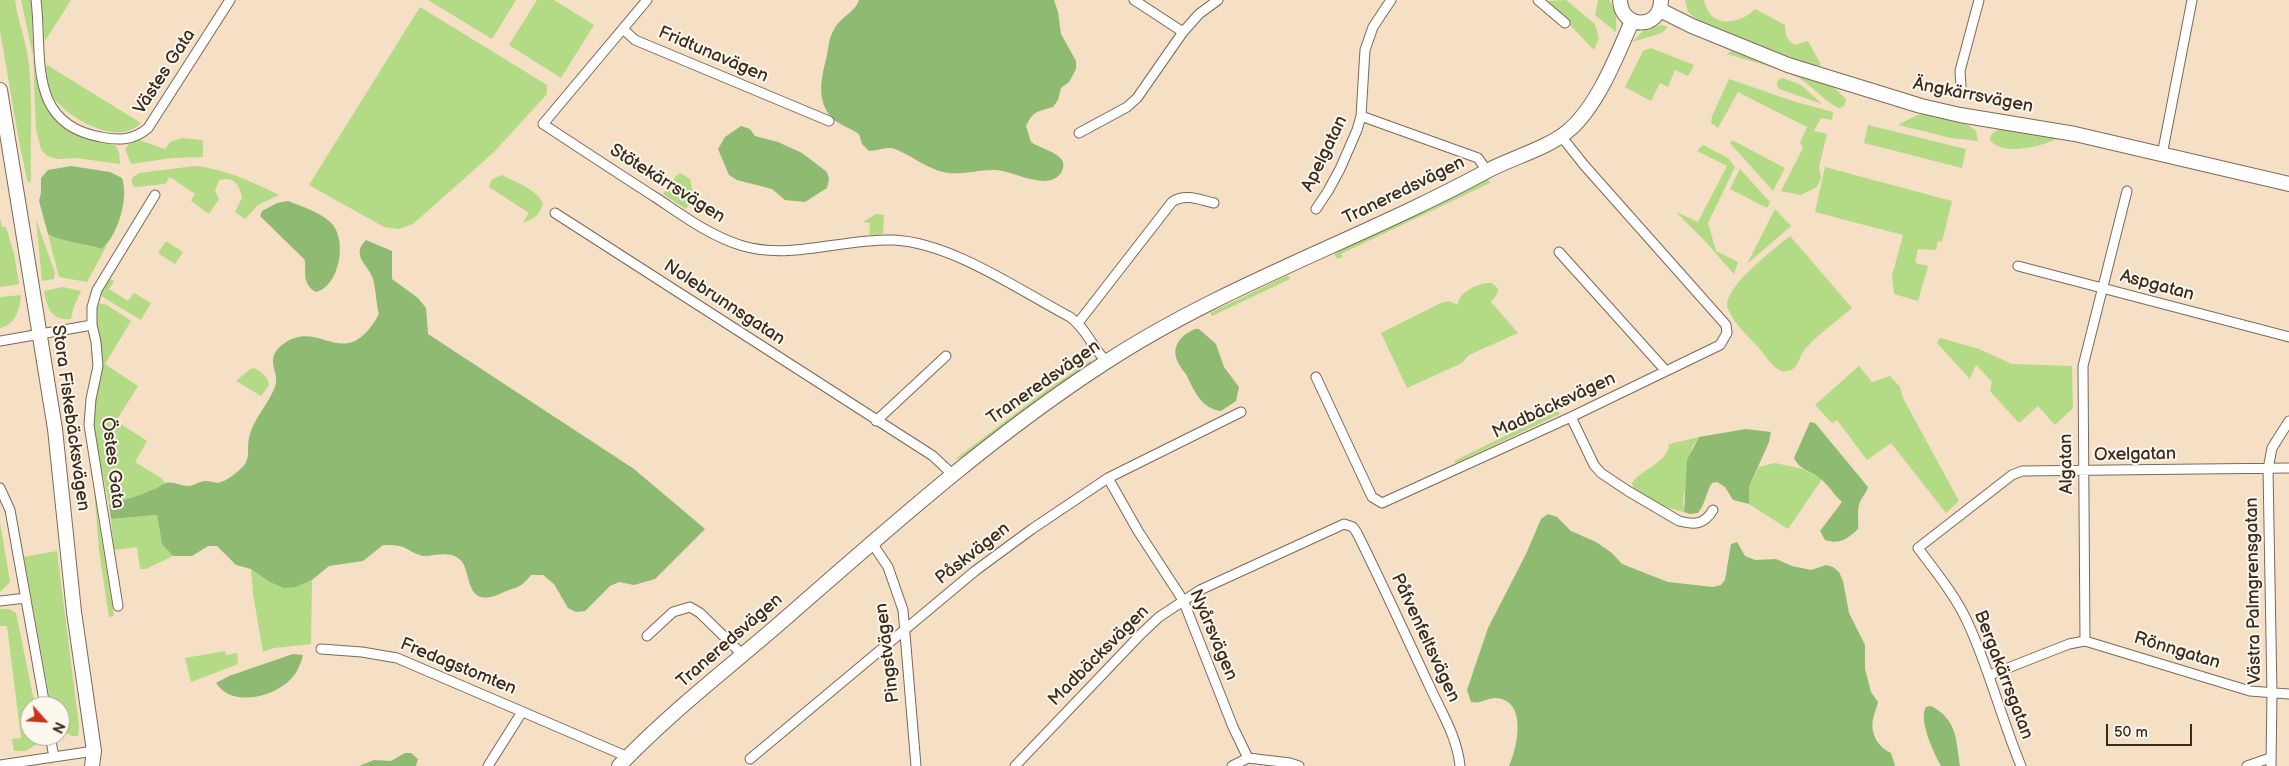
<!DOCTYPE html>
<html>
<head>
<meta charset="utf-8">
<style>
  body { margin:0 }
  #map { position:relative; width:2289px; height:766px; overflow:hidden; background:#f5dfc5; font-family:"Balsamiq Sans",sans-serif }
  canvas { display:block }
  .north { position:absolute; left:20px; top:696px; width:50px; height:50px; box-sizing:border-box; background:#fbf7ec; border:1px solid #aea59a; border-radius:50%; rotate:116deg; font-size:14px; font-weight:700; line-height:20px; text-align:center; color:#3b2a1e }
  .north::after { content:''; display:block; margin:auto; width:18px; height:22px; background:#c8321e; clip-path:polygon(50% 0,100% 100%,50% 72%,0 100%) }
  .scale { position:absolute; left:2106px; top:724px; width:86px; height:22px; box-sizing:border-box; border:2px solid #3b2a1e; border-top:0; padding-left:6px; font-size:15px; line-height:18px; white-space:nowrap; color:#3b2a1e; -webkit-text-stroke:4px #fbf7ec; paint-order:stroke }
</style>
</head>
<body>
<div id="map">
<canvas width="2289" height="766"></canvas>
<div class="north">N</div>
<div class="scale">50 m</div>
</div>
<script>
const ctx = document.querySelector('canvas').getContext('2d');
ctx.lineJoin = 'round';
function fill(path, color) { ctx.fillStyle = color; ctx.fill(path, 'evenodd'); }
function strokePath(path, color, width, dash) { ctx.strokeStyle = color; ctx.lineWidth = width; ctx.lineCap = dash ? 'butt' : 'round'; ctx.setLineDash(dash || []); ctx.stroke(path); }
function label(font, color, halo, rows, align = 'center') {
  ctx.font = font + ' "Balsamiq Sans",sans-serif'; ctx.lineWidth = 4; ctx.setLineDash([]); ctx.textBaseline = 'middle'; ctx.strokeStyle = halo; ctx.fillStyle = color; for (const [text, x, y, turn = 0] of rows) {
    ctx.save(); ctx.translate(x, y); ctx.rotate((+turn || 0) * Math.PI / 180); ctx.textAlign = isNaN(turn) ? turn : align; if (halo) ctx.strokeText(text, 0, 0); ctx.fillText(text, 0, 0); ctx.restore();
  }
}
const green = new Path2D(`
  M0,0H15C18,22 27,43 29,65C33,103 30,142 31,181L28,183L19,141L0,31Z
  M21,0H31C36,53 23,103 77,133C89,140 104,140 116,146L119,152L120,164L76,158L57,159L47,156L41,149L36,129L33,56Z
  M41,0H71L45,41Z
  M428,0H516L492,39Z
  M537,0H554L594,25L561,78L509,45Z
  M1566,0L1595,24L1599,38L1594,50L1569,24L1570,22L1548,1Z
  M1598,0H1609C1616,10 1617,20 1616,32L1595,15Z
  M1685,0H1704C1709,28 1738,26 1755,9L1785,25C1785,34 1787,41 1795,45L1808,41L1820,63L1821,70L1696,19L1688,12Z
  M420,7L547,85V94L494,152L413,224L399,229L384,227L309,185Z
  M1662,25L1668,27L1662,33L1632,42L1645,29Z
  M1651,48L1694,65L1688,76L1675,70L1668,87L1660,83L1651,101L1625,87L1643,51Z
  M1731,51H1737L1832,86L1846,99L1844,106L1840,108C1829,106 1810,83 1797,77C1775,66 1749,61 1727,54Z
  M47,65L141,123C136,127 131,131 124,132C95,137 33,99 47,65Z
  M1783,78L1801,85L1822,104L1779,89L1777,84L1778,80Z
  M1729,79L1796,102L1833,112L1832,120L1821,118L1814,131L1827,134L1819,167L1821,178L1817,187L1801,195L1781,191L1803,148L1800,143L1807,127L1738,92L1718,128L1711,123L1712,116Z
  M1925,114L1968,125L1976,131L1978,141L1951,138L1898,125L1917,115Z
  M1868,125L1966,149L1962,168L1864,143Z
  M1999,129L2060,137C2045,146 2003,157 1990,140L1991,135Z
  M182,138L203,140V157L172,158L131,164L125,149L131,141L139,140L165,149L170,142Z
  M1732,140L1785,168L1773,191L1730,143Z
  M1703,145L1728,158L1735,167L1708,223L1716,251L1738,262L1734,274L1703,239L1676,212L1698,222L1727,166L1697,151Z
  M195,166C225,169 253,182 279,195L258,205L245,219L235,212L242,198C240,184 233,176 219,180L215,191L219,199L209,214L191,201L195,194L170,177L165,184L135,187L132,184V178L139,173Z
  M1825,167L1952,201L1942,242L1938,241L1936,250L1918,249L1915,263L1928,266L1918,301L1894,294L1892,276L1903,235L1815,212Z
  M1740,169L1770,202L1767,208L1730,189Z
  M680,173L690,179L694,197L686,209L663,194L676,176Z
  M502,175C515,182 536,189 543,203C541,213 533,221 523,222L529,213L489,187L492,179Z
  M1487,178L1490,183L1341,254L1343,257L1337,259L1334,253Z
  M1775,209L1791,226L1747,264Z
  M876,214L884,215L883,234L869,235L870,223L863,222Z
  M0,218L2,227H6L14,254L19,284L0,287Z
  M36,219L55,273L54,279L42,281Z
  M48,234C64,243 85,243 102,249L107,245L87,282L59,277Z
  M1790,236L1852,308C1837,321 1819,333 1806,348C1799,355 1799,369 1788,371C1776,374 1766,356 1759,348C1749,337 1734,324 1728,309C1720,289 1776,248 1790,236Z
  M166,241L183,252L175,264L158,253Z
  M1288,275L1290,279L1212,316L1210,313Z
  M111,279L114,281L109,289L128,301L134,293L151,303L141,320L101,296C101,290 105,281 111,279Z
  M1486,283H1492L1498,289L1497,294L1491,302L1518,333L1469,355L1462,363L1407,388L1381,333L1441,303L1449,301L1458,305C1459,291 1475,286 1486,283Z
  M63,287L81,291L73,309L71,319C52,321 47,308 44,291Z
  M21,295C20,309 16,324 0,328V297Z
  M98,303L107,305L131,321L105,364L138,386L116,421L147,441L135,462L161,478L165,483L155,490L109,504L93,428L95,320L96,305Z
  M1940,338L1979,349L2012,364L2072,366L2073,408L2055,425L2038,406L2019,423L1990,391L1992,382L1976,365L1970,379L1937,343Z
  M1091,360L1090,365L1005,425L965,456L954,460L1045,391Z
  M1859,366L1872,382L1890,376L1900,387L1903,398L1959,501L1946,513L1891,443L1867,460L1837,420L1832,423L1815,405Z
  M254,368C263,373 267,375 269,385L261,396L236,381L250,369Z
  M1558,410L1560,414L1456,463L1454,461Z
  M1699,437L1692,447L1683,501L1684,512L1665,507L1634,489L1632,483C1641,469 1668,463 1669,444Z
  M1775,463L1803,469L1822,479L1788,529L1749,504V487L1759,467Z
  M94,488L99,502L97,511L114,616L109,617L99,550Z
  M157,515L162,544L173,556L146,569H140L137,547L114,550L111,519Z
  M0,522L10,582L0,592Z
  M57,551L79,726L78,736H72L61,730L60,706H51L24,557Z
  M251,569L268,581L296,587L312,580L311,644L274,648L263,652L253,594Z
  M0,609H9L16,613L35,706H30V736H38V743L26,751H14L12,739L21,738L7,626H0Z
  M225,651L226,655L237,653L238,664L191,682L185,658Z`);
const forest = new Path2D(`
  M859,0H1054L1058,12L1061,34L1076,61V69L1069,82L1061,88L1058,100L1053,107C1037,112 1034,110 1026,126L1031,142C1039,148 1059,152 1063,162C1064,165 1063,170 1061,173C1047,192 1015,171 996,170C977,169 959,177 939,171C924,166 910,155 895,149C887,146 877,151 869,151L862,144L859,134C851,128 839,125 832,118C815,99 822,76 827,55C830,42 828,39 836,26C843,16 855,12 859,0Z
  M741,126L750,129L755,136L778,142L802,153L827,172L829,179L827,188L805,202L785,200L772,189L737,180L729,175L718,149L725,137Z
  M71,166L110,172L122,178C129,198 118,235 102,249C85,243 64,243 48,234L39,201L41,193V178L48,170Z
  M288,201C303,207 323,213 333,225C347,243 339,286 316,292C302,284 306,274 305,260L260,216L262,211L277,203Z
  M366,240L392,251V279L418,298L426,308L428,334L634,469L705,529L655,579L634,585L619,582L610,586L585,611L576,612L568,608L554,584L543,575H531C519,590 517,586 502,593C461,612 474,567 458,558C448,551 435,556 424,556C416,555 410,550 403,547C397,545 390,545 383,545L363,561L329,566L312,580L296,587L284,588L268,581L251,569L236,565L217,546H208L192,556H173L162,544L157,515L111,519L109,504C123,500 138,496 152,490C157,489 161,485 166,483C173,481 180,486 188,486C194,486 199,481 206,481C211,481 216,484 221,482C228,480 241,470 245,464C250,456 247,447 249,438C253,419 268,405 275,387C281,373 263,360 282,345C320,315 344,377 379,314C376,303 376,290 373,279C369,265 350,256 366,240Z
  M1195,329H1199L1216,344L1224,367L1239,387L1236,401L1221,411C1202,409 1194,391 1187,376C1185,372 1182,370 1180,366C1169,349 1179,336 1195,329Z
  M1810,422L1815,423L1868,487C1866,494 1861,497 1859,505C1857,512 1859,522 1858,529C1847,539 1840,545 1825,540L1820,531L1842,502C1834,495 1830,487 1822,480C1813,471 1800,471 1794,458Z
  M1746,429L1771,432L1769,442L1749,487V504L1733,500L1725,487L1717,482L1712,483C1705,494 1706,503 1698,513L1690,514L1684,512L1687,460L1699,437Z
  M1548,514L1557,517L1571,531L1596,542L1612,553L1622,564L1668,582L1713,587L1721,585L1725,580L1731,544L1737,542L1745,556L1755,560L1776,559L1792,566L1811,570L1826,565L1833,567L1839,572L1843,581L1849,613L1865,645V669L1871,692L1878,702C1877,708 1874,713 1873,719C1870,734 1878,747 1891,753L1895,766H1509C1518,747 1528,698 1494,698C1485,699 1480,704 1471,702L1467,690L1488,628L1526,554L1541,519Z
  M293,654L303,655C301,663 297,673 291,679C274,697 232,708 216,683L229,676Z
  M1931,706C1958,720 1956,741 1960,766H1941C1934,753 1918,720 1926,707Z
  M405,753H411L418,759L416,766H359L374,760L391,761Z`);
const street = new Path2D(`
  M36,0C43,55 26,124 101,137C119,141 134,140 148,128L230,0
  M647,0L543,124C581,149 619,174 658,199C685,217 712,237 743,246C792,260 844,238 894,240C952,243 1019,290 1070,317C1086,328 1092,347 1106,361
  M1134,0L1183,32
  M1538,0L1565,23
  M623,29L635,40L829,121
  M1961,86L1960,71L1979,0
  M1361,116L1478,158L1487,171
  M1079,133L1127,107L1137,98L1183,32L1199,14L1218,0
  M2162,155L2192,0
  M1316,209L1328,191L1340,169L1357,130L1361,116L1365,50L1373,27L1391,0
  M555,213L933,456L952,474
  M1559,252L1666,371
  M2018,266L2289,337
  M1078,323L1172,202C1185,193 1200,200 1214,203
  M0,341L92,325
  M1316,377L1372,497L1382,503L1571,417L1720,345L1727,333L1726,325L1584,165L1561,136
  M1571,417L1594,465L1601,473L1628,491L1679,521C1694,525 1704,525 1713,510
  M876,421L946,356
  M1108,478L1138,531L1183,600L1233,727L1248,758
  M0,488L10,510L45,706
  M872,543L888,567L903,610L916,766
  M0,601L26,598
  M118,606L89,425L91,399L98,366L96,342L92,325V307L97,290L155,195
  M647,636L673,612L690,607L700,613L743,655
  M2085,641L2083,366L2127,191
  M321,649L362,652L397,658L628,757
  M1990,675L2069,644L2085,641L2250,691L2289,694
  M50,736L54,757
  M750,759L975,571L1032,529L1108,478L1241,412
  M0,765L94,751
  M488,766L522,712
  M1015,766L1140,635L1159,617L1200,590L1344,524L1353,527L1357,533C1382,583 1405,634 1429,685C1441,712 1457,736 1460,766
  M1232,766L1248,758L1290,763L1299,766
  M2021,766C2001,718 1989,668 1967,621C1955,595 1935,571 1918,548L2012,475L2022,471L2289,468
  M2247,766L2270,758
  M2271,766L2272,694L2268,469L2272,448L2289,421`);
const secondary = new Path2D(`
  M1620,0C1621,30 1661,30 1661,0
  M1660,10L1692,26L1788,65L1921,106L1960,115L2075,134L2289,184
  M0,90L55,429L74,612L94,751L92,766
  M619,766C670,712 731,666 787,617C889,528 989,438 1103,364C1221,286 1362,239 1487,171C1511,158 1548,148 1568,131C1597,107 1617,56 1632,21`);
const streetNames = [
  ["Fridtunavägen",713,55,23],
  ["Västes Gata",165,72,-57],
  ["Ängkärrsvägen",1973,96,11],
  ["Apelgatan",1325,154,-64],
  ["Stötekärrsvägen",667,184,32],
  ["Traneredsvägen",1404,191,-26],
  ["Aspgatan",2157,286,15],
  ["Nolebrunnsgatan",724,303,33],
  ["Traneredsvägen",1044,383,-35],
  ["Madbäcksvägen",1554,406,-25],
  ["Stora Fiskebäcksvägen",70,418,82],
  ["Oxelgatan",2135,455,-1],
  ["Östes Gata",112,463,83],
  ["Algatan",2067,464,-91],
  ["Påskvägen",973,554,-38],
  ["Västra Palmgrensgatan",2254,591,-91],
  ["Nyårsvägen",1213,635,67],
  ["Påfvenfeltsvägen",1425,638,65],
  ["Traneredsvägen",730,641,-41],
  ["Rönngatan",2177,651,17],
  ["Pingstvägen",888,653,-97],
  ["Madbäcksvägen",1099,656,-45],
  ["Fredagstomten",458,667,22],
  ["Bergakärrsgatan",2003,675,69]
];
fill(green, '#b3da84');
fill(forest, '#8eba72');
strokePath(street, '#7c6958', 11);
strokePath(secondary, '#7c6958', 16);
strokePath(street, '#fff', 9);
strokePath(secondary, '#fff', 14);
label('18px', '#3b2a1e', '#fbf7ec', streetNames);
</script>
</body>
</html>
